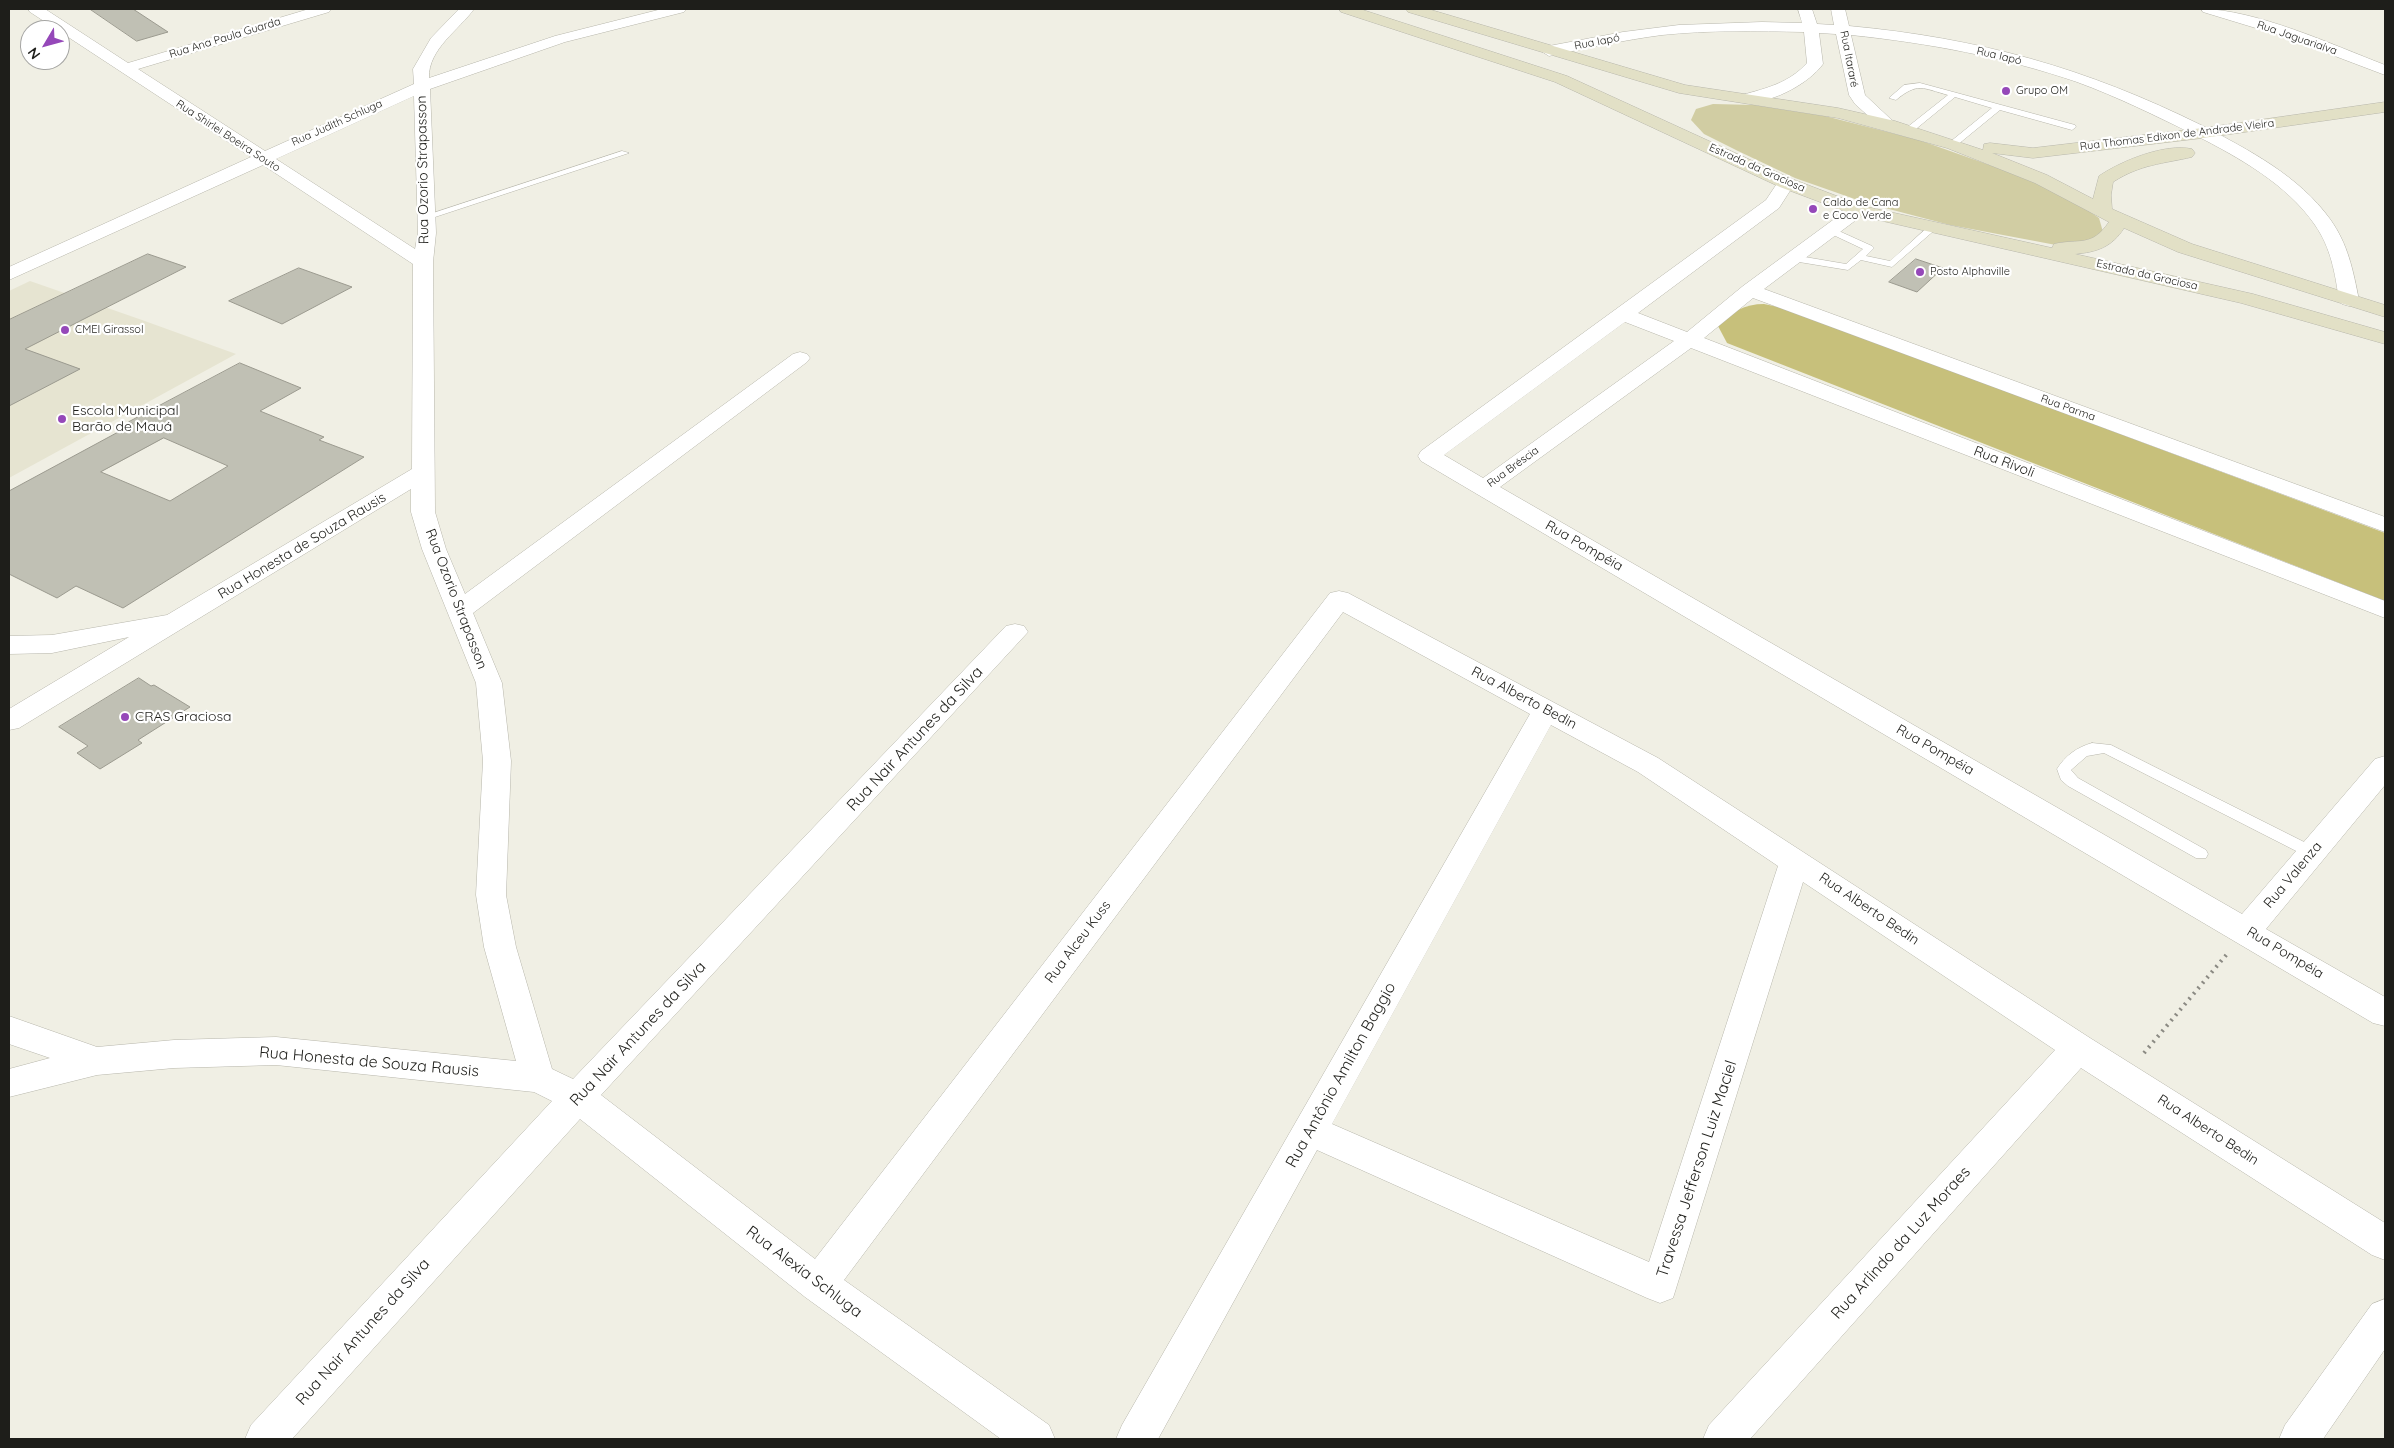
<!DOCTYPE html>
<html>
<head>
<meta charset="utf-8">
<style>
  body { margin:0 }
  #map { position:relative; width:2394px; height:1448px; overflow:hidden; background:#f0efe4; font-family:Quicksand,sans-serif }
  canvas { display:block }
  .frame { position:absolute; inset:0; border:10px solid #1e1e1a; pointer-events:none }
  .north { position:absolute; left:20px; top:20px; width:50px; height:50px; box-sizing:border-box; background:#fff; border:1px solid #a5a5a3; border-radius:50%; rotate:233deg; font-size:14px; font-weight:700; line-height:20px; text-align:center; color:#1e1e1a }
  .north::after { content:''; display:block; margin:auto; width:18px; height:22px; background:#9548b9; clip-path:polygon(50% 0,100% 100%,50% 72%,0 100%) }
</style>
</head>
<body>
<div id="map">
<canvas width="2394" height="1448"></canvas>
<div class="frame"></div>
<div class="north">N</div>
</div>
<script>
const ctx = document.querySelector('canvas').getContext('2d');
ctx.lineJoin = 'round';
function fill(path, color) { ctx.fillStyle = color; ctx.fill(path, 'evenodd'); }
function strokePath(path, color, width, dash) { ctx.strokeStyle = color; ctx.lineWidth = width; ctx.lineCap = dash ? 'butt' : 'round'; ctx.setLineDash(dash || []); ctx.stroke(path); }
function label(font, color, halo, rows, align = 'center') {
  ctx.font = font + ' Quicksand,sans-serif'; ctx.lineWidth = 4.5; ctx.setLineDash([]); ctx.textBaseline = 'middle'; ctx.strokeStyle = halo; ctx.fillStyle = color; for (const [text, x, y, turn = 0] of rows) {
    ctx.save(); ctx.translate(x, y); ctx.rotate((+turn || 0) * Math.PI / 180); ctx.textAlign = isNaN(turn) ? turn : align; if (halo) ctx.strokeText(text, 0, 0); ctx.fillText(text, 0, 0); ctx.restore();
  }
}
const built = new Path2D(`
  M30,281L142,320L236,354L9,478V291Z`);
const green = new Path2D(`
  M1713,104L1755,105L1825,116L1919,140L2015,174L2069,197L2099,218L2103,232L2089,242L2056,245L1950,225L1866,203L1795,178L1738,151L1704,134L1691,120L1696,109Z`);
const forest = new Path2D(`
  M1764,304L1783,308L2385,533V601L1727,343L1718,326C1730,312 1745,304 1764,304Z`);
const building = new Path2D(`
  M90,9H133L168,32L137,41Z
  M148,254L186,267L25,349L80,369L9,406V320Z
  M1916,259L1943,268L1917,292L1889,282Z
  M299,268L352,287L282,324L229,301Z
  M240,363L301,388L260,411L324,437L319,440L364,457L123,608L76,586L57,598L9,574V491L133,424L129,422ZM164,438L228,466L170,501L101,472Z
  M139,678L151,686L154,685L190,707L138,740L142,743L100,769L77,753L88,746L59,727Z`);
const path = new Path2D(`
  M2144,1053L2227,954`);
const lane = new Path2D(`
  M1920,83L2075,125L2076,127L2072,130L2000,110L1956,146H1950V142L1992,108L1955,97L1911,133H1905V129L1948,95C1922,88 1918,82 1896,100L1889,98L1904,85Z
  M622,151L629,153L429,219L421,217Z
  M1929,226L1937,228L1892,267L1861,260L1848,270L1793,261L1788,258L1793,255L1846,264L1863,249L1827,232L1825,230L1830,227L1872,246L1874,248L1866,256L1890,261Z
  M2092,743L2111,745L2316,848L2318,852L2316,856H2306L2104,753L2087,756L2071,770L2078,778L2206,850L2208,854L2206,858H2196L2068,786L2061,780L2057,769C2065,756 2077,747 2092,743Z`);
const street = new Path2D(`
  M28,9H45L128,63L309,9H331L329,12L138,69L265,151L414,84L413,69L431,38L459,9H474C459,30 428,49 429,78L555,36L662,9H686L684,12L565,42L430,89L436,233L433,262L435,512L446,549L465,594L793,354L800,352L807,354L810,358L807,362L473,613L502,683L511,761L506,895L516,947L552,1069L573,1079L1006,626L1015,624L1024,626L1028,632L601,1095L815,1259L1330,593L1339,591L1348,593L1658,758L2090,1038L2385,1223V1260L2372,1255L2081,1068L1750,1439H1703L1709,1425L2055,1050L1803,882L1673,1298L1660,1303L1647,1298L1317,1150L1158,1439H1116L1122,1425L1530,714L1343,612L844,1280L1049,1425L1055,1439H1001L805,1297L580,1119L292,1439H245L251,1425L552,1101L534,1092L276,1065L174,1068L97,1075L9,1097V1069L50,1058L9,1044V1016L97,1047L174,1040L276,1037L516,1061L484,947L476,895L483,761L476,683L422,549L411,512V489L19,728L9,730V709L129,637L52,653L9,654V636L52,635L167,615L412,469L413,264L263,165L9,280V267L251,157L30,12ZM414,96L418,233L415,249L276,159ZM1551,725L1638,772L1778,866L1649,1262L1332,1124Z
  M1798,9H1812L1817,24L1834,25L1831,9H1845L1849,26C1979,38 2086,68 2203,126C2249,150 2299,176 2330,219C2348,244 2353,270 2359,300L2356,304L2349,306L2342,304L2339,300C2335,273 2331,248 2315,225C2287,184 2238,157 2195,135C2156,116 2118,97 2077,82C2004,57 1928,43 1851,35L1865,95L1897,125L1895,129H1883L1855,104L1849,95L1836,34L1819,33L1823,64C1809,84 1766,107 1742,101L1740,98L1742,95C1767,88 1789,83 1807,63L1804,32C1757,31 1709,30 1662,35C1624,40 1587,48 1549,56L1541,51L1549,46L1623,32L1679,25L1762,22L1802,23Z
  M2201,9C2255,9 2333,45 2385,65V75L2282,36L2203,12Z
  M1786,178L1792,179L1795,183L1779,208L1638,313L1687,332L1743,286L1852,206H1864L1867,210L1864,214L1764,289L2385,517V532L1753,298L1704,338L2385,601V618L1691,348L1500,487L2242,914L2375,759L2385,756V785L2266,929L2385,997V1026L2373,1023L1421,461L1418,456L1421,451L1766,200L1780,179ZM1625,322L1674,341L1483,478L1444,455Z
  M2385,1299V1349L2323,1439H2279L2285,1425L2372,1304Z`);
const secondary = new Path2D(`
  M1339,9H1360L1567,76L1792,179L1863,206L2052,248L2054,244C2080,238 2091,248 2109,222L2035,183L1947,148L1838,118L1679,93L1408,12L1406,9H1428L1685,85L1838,108L1895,121L1983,150L1984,144L1990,143L2033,148L2203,128L2385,102V112L2203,138L2033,158L1992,153L2047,175L2093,199L2099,176C2121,161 2165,143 2192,149L2195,153L2192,157C2162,164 2141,164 2113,182L2111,195L2112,209L2192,244L2385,305V317L2178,252L2124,228C2112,247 2097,252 2075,254L2253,294L2385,332V344L2241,303L1852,214L1780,187L1555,82L1341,12Z`);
const markers = [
  [2006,91,5,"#9548b9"],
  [1813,209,5,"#9548b9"],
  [1920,272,5,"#9548b9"],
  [65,330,5,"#9548b9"],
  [62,419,5,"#9548b9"],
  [125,717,5,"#9548b9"]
];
const farStreetnames = [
  ["Rua Ana Paula Guarda",225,38,-17],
  ["Rua Jaguariaíva",2297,38,19],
  ["Rua Iapó",1597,42,-11],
  ["Rua Iapó",1999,56,13],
  ["Rua Itararé",1849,59,79],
  ["Rua Judith Schluga",337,123,-24],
  ["Rua Thomas Edixon de Andrade Vieira",2177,135,-7],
  ["Rua Shirlei Boeira Souto",228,136,33],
  ["Estrada da Graciosa",1757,168,24],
  ["Estrada da Graciosa",2147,275,13],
  ["Rua Parma",2068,408,20],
  ["Rua Bréscia",1513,467,-36]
];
const farPoinames = [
  ["Grupo OM",2016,91],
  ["Caldo de Cana",1823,203],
  ["e Coco Verde",1823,216],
  ["Posto Alphaville",1930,272],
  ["CMEI Girassol",75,330]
];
const streetNames = [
  ["Rua Ozorio Strapasson",423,170,-91],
  ["Rua Rivoli",2004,462,21],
  ["Rua Honesta de Souza Rausis",302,546,-31],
  ["Rua Pompéia",1584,546,30],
  ["Rua Ozorio Strapasson",456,599,69],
  ["Rua Alberto Bedin",1524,698,28],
  ["Rua Pompéia",1935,750,30],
  ["Rua Valenza",2293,875,-50],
  ["Rua Alberto Bedin",1869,909,34],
  ["Rua Alceu Kuss",1078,942,-53],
  ["Rua Pompéia",2285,953,31],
  ["Rua Alberto Bedin",2208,1130,33]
];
const poiNames = [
  ["Escola Municipal",72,411],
  ["Barão de Mauá",72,427],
  ["CRAS Graciosa",135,717]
];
const nearStreetnames = [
  ["Rua Nair Antunes da Silva",915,739,-47],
  ["Rua Nair Antunes da Silva",638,1034,-47],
  ["Rua Honesta de Souza Rausis",369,1062,5],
  ["Rua Antônio Amilton Baggio",1341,1075,-61],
  ["Travessa Jefferson Luiz Maciel",1697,1169,-72],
  ["Rua Arlindo da Luz Moraes",1901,1243,-48],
  ["Rua Alexia Schluga",804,1272,37],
  ["Rua Nair Antunes da Silva",363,1332,-48]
];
fill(built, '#e6e4d1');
fill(green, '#d1cda3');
fill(forest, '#c7c07b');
fill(building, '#c0c0b4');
strokePath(building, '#9b9a8f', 1);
strokePath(lane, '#b7b6ab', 1);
strokePath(street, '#b7b6ab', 1);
strokePath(secondary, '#b7b6ab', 1);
strokePath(path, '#8b8a83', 4, [2, 5]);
fill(lane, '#fff');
fill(street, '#fff');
fill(secondary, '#e2e0c6');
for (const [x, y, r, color] of markers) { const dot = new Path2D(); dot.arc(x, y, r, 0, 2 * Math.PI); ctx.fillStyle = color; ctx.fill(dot); strokePath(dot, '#fff', 2); }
label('11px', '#1e1e1a', '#fff', farStreetnames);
label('11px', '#1e1e1a', '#fff', farPoinames, 'left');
label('14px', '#1e1e1a', '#fff', streetNames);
label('14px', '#1e1e1a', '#fff', poiNames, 'left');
label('16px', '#1e1e1a', '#fff', nearStreetnames);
</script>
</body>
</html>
